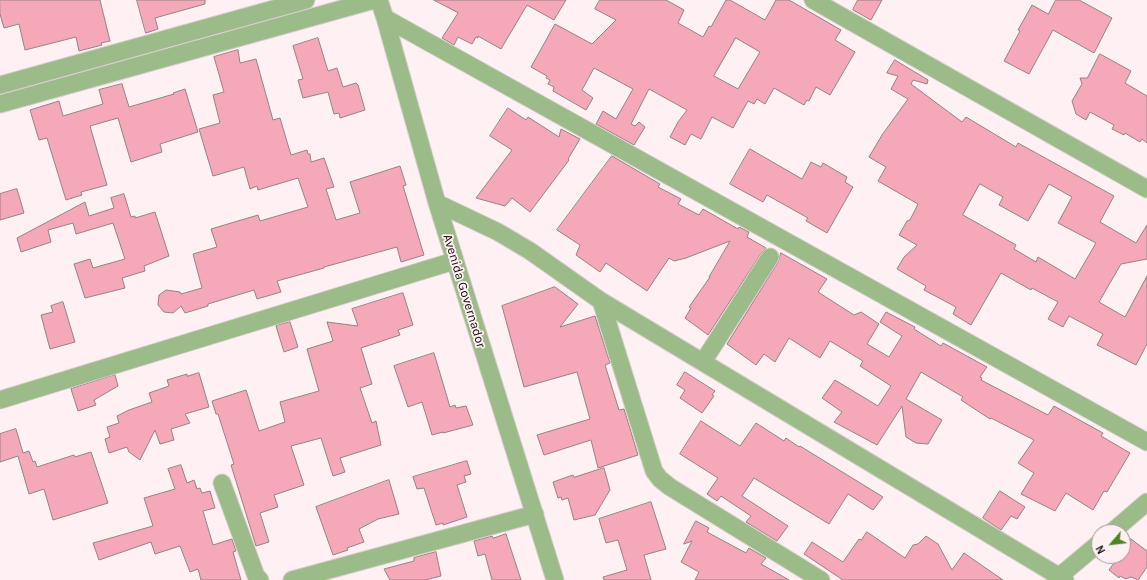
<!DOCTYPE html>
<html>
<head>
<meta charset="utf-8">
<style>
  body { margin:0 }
  #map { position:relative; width:1147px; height:580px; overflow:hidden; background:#fff1f3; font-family:Karla,sans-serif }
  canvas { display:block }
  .north { position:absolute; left:1091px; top:524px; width:40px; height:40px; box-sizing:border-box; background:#fff1f3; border:1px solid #a19697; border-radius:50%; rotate:242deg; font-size:11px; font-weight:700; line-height:16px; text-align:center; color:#140d0e }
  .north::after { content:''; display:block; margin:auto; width:14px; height:18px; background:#4d8520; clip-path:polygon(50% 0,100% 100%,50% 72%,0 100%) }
</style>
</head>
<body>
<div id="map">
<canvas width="1147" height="580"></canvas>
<div class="north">N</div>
</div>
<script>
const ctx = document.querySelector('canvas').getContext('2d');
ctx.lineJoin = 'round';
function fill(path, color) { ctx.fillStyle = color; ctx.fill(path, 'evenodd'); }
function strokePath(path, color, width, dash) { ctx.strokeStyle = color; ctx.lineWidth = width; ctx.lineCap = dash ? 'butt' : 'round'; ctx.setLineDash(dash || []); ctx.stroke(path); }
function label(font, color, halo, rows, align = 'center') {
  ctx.font = font + ' Karla,sans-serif'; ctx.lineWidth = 3.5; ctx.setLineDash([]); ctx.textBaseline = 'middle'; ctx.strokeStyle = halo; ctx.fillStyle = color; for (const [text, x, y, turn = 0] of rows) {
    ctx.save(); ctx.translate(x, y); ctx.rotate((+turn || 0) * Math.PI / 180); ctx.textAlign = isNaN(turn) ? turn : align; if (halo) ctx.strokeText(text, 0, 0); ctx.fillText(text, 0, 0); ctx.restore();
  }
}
const building = new Path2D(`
  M0,0H100L110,41L101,43L102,45L79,51L76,37L25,50L19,24L4,28L0,14Z
  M137,0H205V4L155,18L158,29L146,33Z
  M434,0H566L554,20L527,5L501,49L478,36V38L476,37L472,44L458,37L454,45L442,38L458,13Z
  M600,0H666L684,10L678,23L703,37L709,26L711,27L726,0H730L765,20L776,0H789L841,30L835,40L855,52L830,95L816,87L809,101L807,100L804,105L774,88L765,104L757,99L754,104L748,101L733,128L712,117L701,139L691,134L685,145L670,137L678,122L687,110L649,89L631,124L635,126L639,122L645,127L634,145L596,124L603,111L616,119L633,89L594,68L582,90L593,98L586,110L553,91L554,87L548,84L550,80L546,78L547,76L531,67L555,24L592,44L616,20L595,9ZM736,38L760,52L738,89L714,76Z
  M858,0H882L871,20L853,10Z
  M1056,0H1079L1112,18L1094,53L1053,30L1029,74L1004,61L1020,31L1018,30L1032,5L1048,14Z
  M318,38L328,71L337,68L343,87L356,83L358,85L365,110L340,118L339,113L334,114L328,92L303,98L298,80L303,79L293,46Z
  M238,50L240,63L256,59L273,120L280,118L291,155L307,150L308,154H310L311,162L324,158L334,187L326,189L336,220L360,213L350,182L400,166L406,185L403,186L424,255L401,262L397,247L324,267V268L277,281L281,292L257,299L254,290L208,304V306L185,313L181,306L173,313L164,312L158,305L159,295L166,290L180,292L181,294L202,288L193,254L217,247L211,229L258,215L260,221L308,207L298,178L258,190L257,186L250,189L244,167L213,176L199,129L220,123L213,95L224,92L214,57Z
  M1100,54L1131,71L1125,83L1147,96V143L1142,139L1140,142L1125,133L1124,135L1112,129L1114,125L1090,112L1086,120L1076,114L1072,101L1082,84L1080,78H1087Z
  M895,60L928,80L927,84L913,80L911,84L962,122L966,117L1016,147L1018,143L1114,196L1100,222L1136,243L1147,225V259L1121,264L1099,302L1125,317L1147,276V344L1136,365L1097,345L1103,334L1069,316L1063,327L1048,319L1058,302L1032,288L1031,290L1001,273L971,325L953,314L956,307L924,290L926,286L897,269L904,257L917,245L899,235L907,221L910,220L918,204L878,181L886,167L869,157L882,135L908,99L891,89L898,76L887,73ZM980,184L1003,197L999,205L1028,221L1049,184L1072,197L1058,223L1096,243L1075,279L1038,257L1036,262L1014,249L1016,245L963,215Z
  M122,84L129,107L174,94L173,93L185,89L198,132L160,144L162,152L131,162L118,118L90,126L107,185L81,192L82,195L66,200L47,138L39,140L30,110L59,101L63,116L103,104L99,90Z
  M508,108L526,120L528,117L559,137L561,129L580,139L568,159L569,160L530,212L512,198L505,206L476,198L512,150L490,136Z
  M750,149L802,179L811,162L821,167L823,163L847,177L845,182L853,187L827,233L806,221L808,218L767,195L763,202L730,184Z
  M612,156L660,184L658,187L681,199L678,204L699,215L703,209L738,229L739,227L749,232L747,237L766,248L762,252L708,335L685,318L691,308L689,307L710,277H709L730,241L686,258L674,261L669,258L647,291L606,263L600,272L576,255L580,245L557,230Z
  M17,189L24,213L0,220V194Z
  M124,194L131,217L135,216V218L155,212L169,256L144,266L145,271L122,278L125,288L85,298L74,264L90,259L93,268L125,259L113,223L76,234L73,223L48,230L51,242L21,252L17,238L85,202L89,216L114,208L111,198Z
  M781,253L827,279L818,292L854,315L861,312L879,324L867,344L889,357L902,336L880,322L886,312L915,327L914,329L941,346L943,343L987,367L980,377L982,378L981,380L1048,415L1054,406L1103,433L1101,436L1130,453L1107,492L1104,491L1093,510L1066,493L1055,511L1021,494L1034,473L1018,463L1034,440L991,418L990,419L961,400L963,397L921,372L906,399L942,420L928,444L916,443L906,437L902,406L877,445L834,422L842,412L822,398L835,380L878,406L891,386L860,366L863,361L830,341L820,358L789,338L775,362L764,354L756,365L727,344L778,262Z
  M555,287L578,304L560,327L595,316L610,363L605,365L619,410L624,409L638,455L598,468L591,440L544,455L537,435L590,419L577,372L524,387L502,306Z
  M403,293L413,325L398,330L400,335L361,348L372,384L360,388L372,423L376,421L381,445L340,458L345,472L333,476L321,438L291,446L304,485L274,495L278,507L260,513L269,542L256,546L231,465L234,464L218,414H216L212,401L246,390L259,431L285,422L280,402L319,391L307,349L333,341L327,322L358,326L352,309Z
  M63,302L75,342L50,349L41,315L53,312L51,306Z
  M290,322L298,347L284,352L276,326Z
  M434,353L450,407L455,405L456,408L466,406L473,425L447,432L443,433V432L432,435L422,402L408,407L394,366Z
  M685,372L715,391L712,395L714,396L702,413L680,398L685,390L677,385Z
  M199,373L209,407L185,414L190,423L171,429L174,440L160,444L155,430L140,460L129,452L127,447L109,453L105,439L110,437L107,427L119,423L117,416L129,410L152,402L149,393L169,386L167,380L187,374V376Z
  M115,375L118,386L94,400L96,405L78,411L71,389Z
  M701,421L740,446L756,423L784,441L786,438L799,447L800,446L883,497L873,510L848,494L829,524L754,478L742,496L788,526L777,541L746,522L751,516L721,496L717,501L707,494L718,478L680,454Z
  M16,429L23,453L29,451L33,462L35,461L37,467L74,455L75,457L91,452L108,503L53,520L44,489L29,494L18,456L0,462V434Z
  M467,461L471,474L464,476L466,482L457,485L467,517L443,525V523L436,525L424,488L417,489L413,477Z
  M181,465L187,483L194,480L197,489L200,488L202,493L210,491L215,508L203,511L213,545L232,539L236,551L233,552L241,580H201L198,569L190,572L180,546L155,554L151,542L99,560L93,543L153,526L144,498L175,489L168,469Z
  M604,468L610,490L595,515L574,520L568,498L562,500L561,497L558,498L553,482L573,475L574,477Z
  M389,480L399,514L378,519L359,529L364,542L347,548L348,550L333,555L316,507Z
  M1000,491L1025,507L1017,519L1011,516L1001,530L983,518Z
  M651,502L666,549L644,555L651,580H604L603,577L627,570L618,540L606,543L599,519Z
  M696,521L709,528L707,532L746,553L749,548L766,558L761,564L789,580H695L699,572L681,562L692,541L684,544Z
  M867,532L905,558L913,545L918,544L926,536L938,544L952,570L964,553L1003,580H843L804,554L812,542L843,562L859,539L861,540Z
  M506,534L521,580H492L485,554L478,556L474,541L492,536L493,538Z
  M1131,539L1147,551V567L1138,580L1131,577L1126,579L1120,576L1119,578L1109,570L1119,556H1123V550Z
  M436,552L441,576L425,580H390L384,569L414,561V558Z`);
const minor = new Path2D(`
  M379,0L385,18L437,203L555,580
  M813,0L1147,189
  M385,18L1147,442
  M0,85L306,0
  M0,104L374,0
  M437,203L498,232L530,251L601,301L1065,580
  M601,301L654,471L660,479L670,487L821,580
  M703,362L770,257
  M0,400L454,261
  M222,483L256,576L260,580
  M1112,532L1147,502
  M292,580L535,514
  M1055,580L1099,543`);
const streetNames = [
  ["Avenida Governador",464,291,73]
];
fill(building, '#f5a8b7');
strokePath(building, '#968285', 1);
strokePath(minor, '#d9cdce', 19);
strokePath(minor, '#9bbb88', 17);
label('13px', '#140d0e', '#fff1f3', streetNames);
</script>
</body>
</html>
